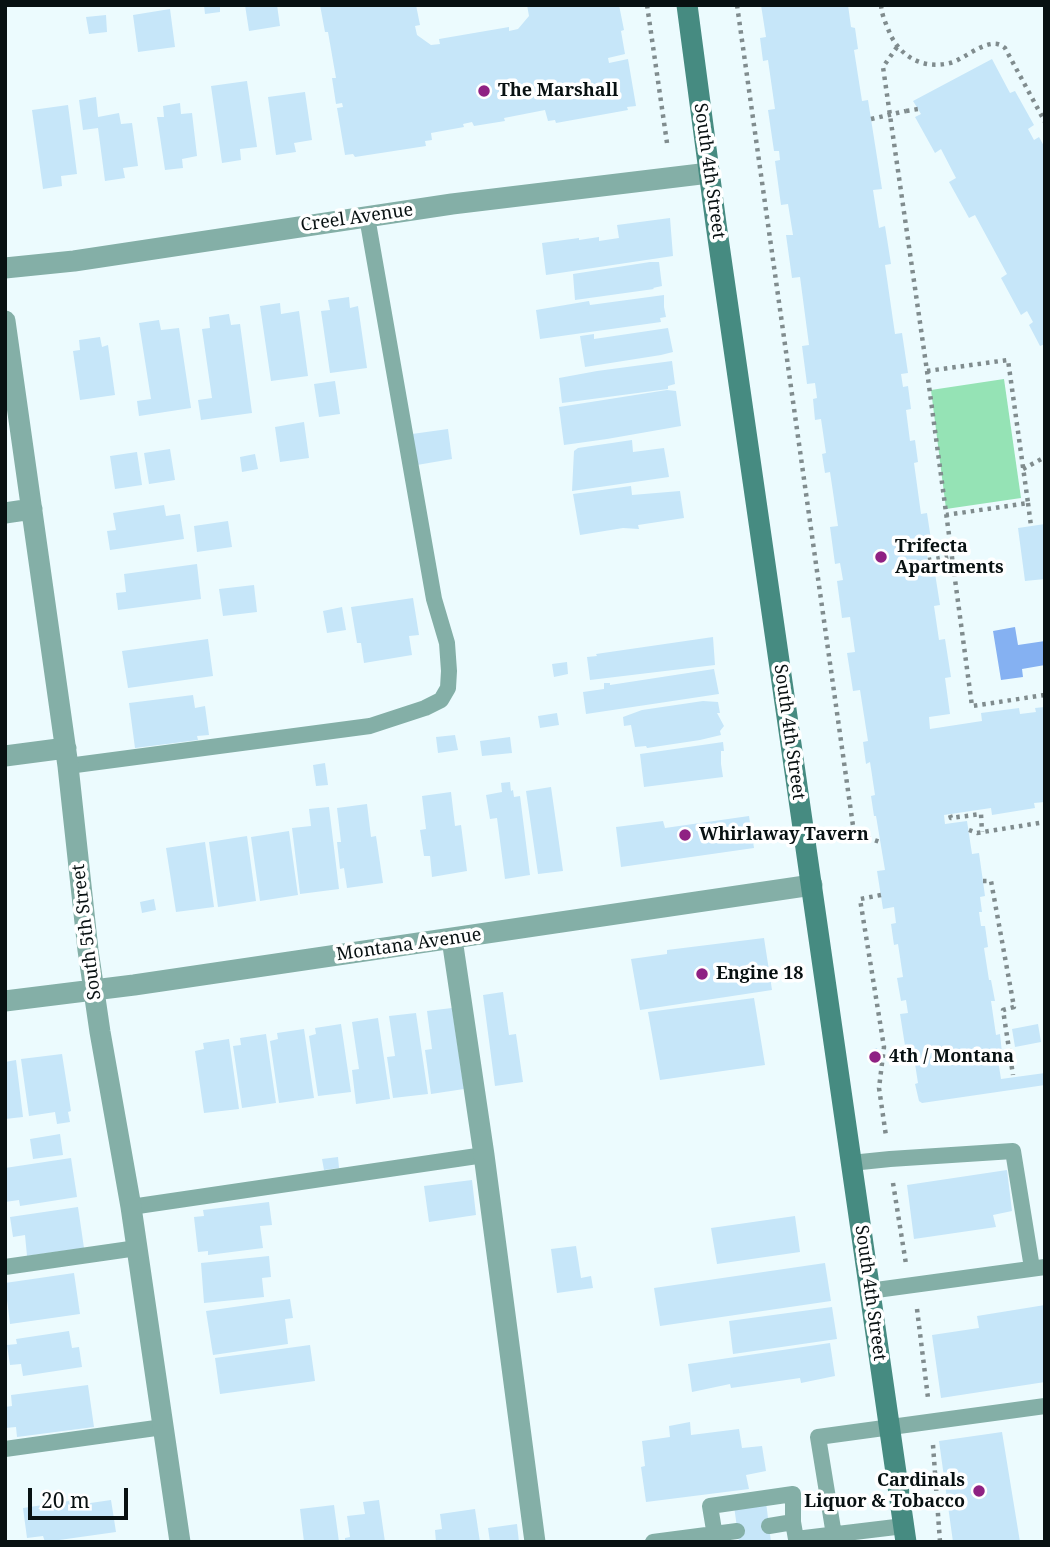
<!DOCTYPE html>
<html>
<head>
<meta charset="utf-8">
<style>
  body { margin:0 }
  #map { position:relative; width:1050px; height:1547px; overflow:hidden; background:#ecfbfe; font-family:"Noto Serif",serif }
  canvas { display:block }
  .frame { position:absolute; inset:0; border:7px solid #081112; pointer-events:none }
  .scale { position:absolute; left:28px; top:1488px; width:100px; height:32px; box-sizing:border-box; border:4px solid #081112; border-top:0; padding-left:9px; font-size:21px; line-height:24px; white-space:nowrap; color:#081112; -webkit-text-stroke:5px #fff; paint-order:stroke }
</style>
</head>
<body>
<div id="map">
<canvas width="1050" height="1547"></canvas>
<div class="frame"></div>
<div class="scale">20 m</div>
</div>
<script>
const ctx = document.querySelector('canvas').getContext('2d');
ctx.lineJoin = 'round';
function fill(path, color) { ctx.fillStyle = color; ctx.fill(path, 'evenodd'); }
function strokePath(path, color, width, dash) { ctx.strokeStyle = color; ctx.lineWidth = width; ctx.lineCap = dash ? 'butt' : 'round'; ctx.setLineDash(dash || []); ctx.stroke(path); }
function label(font, color, halo, rows, align = 'center') {
  ctx.font = font + ' "Noto Serif",serif'; ctx.lineWidth = 7; ctx.setLineDash([]); ctx.textBaseline = 'middle'; ctx.strokeStyle = halo; ctx.fillStyle = color; for (const [text, x, y, turn = 0] of rows) {
    ctx.save(); ctx.translate(x, y); ctx.rotate((+turn || 0) * Math.PI / 180); ctx.textAlign = isNaN(turn) ? turn : align; if (halo) ctx.strokeText(text, 0, 0); ctx.fillText(text, 0, 0); ctx.restore();
  }
}
const green = new Path2D(`
  M1004,379L1021,498L946,509L931,390Z`);
const water = new Path2D(`
  M1015,627L1018,645L1045,641V665L1022,669L1023,677L1001,680L993,631Z`);
const building = new Path2D(`
  M204,5H220V12L205,14Z
  M245,5H277L280,26L249,31Z
  M320,5H416L420,25L415,26L417,35L431,45L440,44L439,39L509,27V31L518,29L529,16L527,5H619L624,30L621,31L625,54L608,58L609,63L628,59L636,106L627,107L628,110L556,123L555,120L548,121L545,110L504,118L505,121L474,126L472,122L463,124L464,127L431,133L432,140L425,141L426,146L355,157L353,154L345,155L337,108L343,107L342,103L336,104L332,78H336L328,32H325Z
  M761,5H848L851,27L855,28L858,49L854,50L862,101L868,100L882,189L873,190L879,228L885,226L891,264L885,265L895,334L902,333L908,373L901,374L903,387L908,386L911,409L906,410L910,441L915,440L918,462L914,463L921,514L927,513L933,553L927,554L929,568L934,567L940,605L934,606L939,640L945,639L951,677L945,678L950,714L929,717L930,729L982,721L981,713L1019,708L1020,714L1036,712L1035,708L1045,707V802L1034,803L1035,808L992,815L991,808L944,815L945,824L967,821L972,854L979,853L985,896L980,897L982,912H979L981,926H985L988,947L984,948L989,980H991L995,1001H991L996,1035L1000,1034L1002,1053L997,1054L1001,1079L1045,1073V1085L922,1103L919,1101L915,1084L918,1083L913,1051L906,1052L900,1014L908,1013L906,1000L901,1001L897,978L903,977L898,944L894,945L891,924L896,923L894,907L883,909L877,871L885,870L876,816H874L871,796L875,795L870,762L866,764L863,742L868,741L860,690L853,691L847,653L855,652L850,617L842,618L837,581L843,580L840,563L835,564L830,527L838,526L830,472L825,473L822,454L826,453L821,419L815,420L813,399L817,398L815,383L807,384L802,346L809,345L800,277L792,278L786,235H793L788,204L781,205L775,161L780,160L779,151H774L768,110L775,109L768,60L763,61L760,38L766,37Z
  M170,9L175,47L138,52L133,15Z
  M106,15L107,32L89,34L86,17Z
  M992,59L1010,93L1015,91L1034,125L1028,129L1034,140L1039,137L1045,148V344L1040,346L1029,325L1033,322L1027,311L1021,315L1001,278L1007,274L975,215L969,218L949,182L956,178L941,149L935,153L915,117L921,114L913,101Z
  M247,81L257,147L240,149L241,160L222,163L211,86Z
  M305,92L312,140L294,143L296,152L276,155L268,97Z
  M96,97L98,117L119,113L121,124L132,123L138,166L123,168L125,178L105,181L98,128L83,130L79,100Z
  M180,103L181,114L192,113L197,156L182,159L183,168L165,170L157,117H164L163,106Z
  M68,105L77,174L61,176L62,186L43,189L32,110Z
  M670,218L673,256L546,275L542,243L579,238V240L599,237V241L619,238L617,225Z
  M650,262H659L662,286L653,288L654,289L575,300L573,274Z
  M664,295V307L666,317L660,318L661,322L540,339L536,310L589,301L590,305Z
  M349,297L350,308L358,306L367,368L330,373L321,311L330,310L328,300Z
  M280,303L281,314L299,311L308,376L271,381L260,306Z
  M229,314L231,325L240,324L252,413L201,420L198,400L212,398L202,329L210,328L209,317Z
  M159,320L161,330L179,328L191,408L139,416L137,401L151,399L139,323Z
  M668,328L673,352L661,355L585,367L580,336L594,334V339Z
  M100,337L102,347L108,345L115,395L80,400L73,351L80,350L79,340Z
  M672,361L675,384L668,386V389L562,403L559,378L597,371Z
  M335,381L340,414L319,417L314,384Z
  M667,390L676,391L681,426L607,439L564,445L559,407Z
  M304,422L309,458L280,462L275,427Z
  M448,429L452,459L417,465L412,434Z
  M632,440L633,452L664,448L669,477L572,491L574,451L578,448Z
  M170,449L175,480L149,484L144,453Z
  M137,452L142,485L115,489L110,456Z
  M255,454L258,469L242,472L240,457Z
  M631,486L632,495L680,491L684,518L638,525L639,529L623,528L580,535L573,494Z
  M164,505L166,516L180,514L184,539L110,550L107,531L116,530L113,513Z
  M228,521L232,547L197,552L194,526Z
  M1045,524V579L1025,581L1018,528Z
  M197,564L201,599L118,610L116,593L126,592L124,574Z
  M254,585L257,612L223,616L219,589Z
  M413,598L419,635L409,636L412,655L364,663L361,643H357L351,607Z
  M342,607L346,630L327,633L323,611Z
  M713,637L715,665L590,680L587,657L597,656L596,654Z
  M208,639L213,676L128,688L122,651Z
  M567,662L568,674L554,677L552,664Z
  M714,669L719,694L586,714L583,692L604,689V683H610V685Z
  M193,695L195,708L205,706L209,735L197,736L198,740L135,748L129,703Z
  M703,701L718,702L720,713H717L724,726L720,731L721,735L700,740L647,748L646,746L635,747L631,725L624,726L623,717L642,710Z
  M557,713L559,725L540,728L538,716Z
  M455,735L458,750L438,753L436,737Z
  M510,737L512,753L482,756L480,741Z
  M723,742L724,751H721V764L723,777L644,787L640,754Z
  M325,763L328,785L316,786L313,765Z
  M510,782L511,791L513,790L514,797L520,796L530,875L505,879L497,818L490,819L486,795L502,792L501,783Z
  M551,787L563,871L538,874L526,791Z
  M451,792L455,826L461,825L467,871L432,877L430,856H424L420,830L426,829L422,796Z
  M367,804L371,837L376,836L383,883L347,888L344,868L340,869L337,842H341L337,808Z
  M329,807L339,889L300,894L292,828L311,826L309,809Z
  M749,816L754,848L621,867L616,827L663,821L665,828Z
  M289,831L298,895L260,901L251,837Z
  M247,836L256,901L218,907L209,842Z
  M205,842L214,907L176,912L166,848Z
  M154,899L156,910L142,913L140,902Z
  M764,938L772,990L640,1010L631,959L667,954V950Z
  M503,992L509,1035L516,1034L523,1082L495,1086L483,995Z
  M754,998L765,1065L660,1080L648,1012Z
  M452,1008L464,1089L431,1094L425,1050L432,1049L427,1011Z
  M416,1013L428,1094L393,1098L387,1057L395,1056L389,1016Z
  M378,1018L390,1099L356,1104L352,1070L359,1069L352,1022Z
  M341,1024L351,1092L318,1096L309,1036L316,1034L315,1028Z
  M1038,1024L1041,1042L1015,1047L1012,1029Z
  M304,1029L314,1098L279,1103L270,1041L278,1039L277,1033Z
  M266,1034L276,1103L242,1108L233,1046L241,1045L240,1038Z
  M229,1039L239,1109L204,1113L195,1051L204,1049L203,1043Z
  M877,1048L880,1063L873,1064L871,1050Z
  M62,1054L71,1111L68,1112L70,1122L57,1124L55,1112L29,1116L21,1059Z
  M16,1060L23,1117L5,1119V1062Z
  M60,1134L63,1155L33,1159L30,1139Z
  M338,1157L339,1168L324,1170L322,1159Z
  M71,1158L77,1197L20,1206L19,1200L5,1202V1168Z
  M1007,1170L1012,1211L993,1215L996,1227L914,1239L907,1185Z
  M472,1180L476,1215L429,1222L424,1186Z
  M269,1202L272,1225L260,1226L263,1248L208,1255V1251L198,1252L194,1217L204,1216L203,1210Z
  M78,1207L84,1248L27,1256L25,1235L13,1237L10,1217Z
  M795,1216L800,1252L717,1264L711,1228Z
  M576,1246L581,1278L591,1276L593,1288L557,1293L551,1249Z
  M269,1256L271,1277L262,1278L264,1297L204,1303L201,1263Z
  M825,1263L831,1301L660,1326L654,1288Z
  M74,1273L80,1314L10,1324L5,1283Z
  M290,1299L293,1318L285,1319L288,1344L213,1355L206,1311Z
  M1045,1305V1382L941,1398L932,1335L979,1328L977,1316Z
  M832,1307L837,1339L733,1354L729,1321Z
  M69,1331L72,1348L79,1347L82,1367L23,1376L21,1364L10,1365L7,1345L17,1344L16,1339Z
  M830,1343L835,1376L801,1383L800,1378L731,1388L730,1384L692,1392L688,1364Z
  M310,1345L315,1381L220,1394L215,1358Z
  M88,1385L94,1427L17,1437L16,1427L5,1428V1407L12,1406L11,1395Z
  M690,1422L691,1435L739,1429L742,1448L762,1446L766,1471L746,1475L749,1489L646,1502L641,1467L645,1466L642,1441L670,1437L669,1426Z
  M1002,1432L1020,1542H953L939,1441Z
  M111,1500L116,1532L45,1542L43,1536L27,1538L23,1508L69,1501L70,1506Z
  M379,1500L385,1542H345V1538L350,1537L347,1516L365,1514L363,1502Z
  M766,1502L771,1542H739L734,1506Z
  M334,1505L339,1542H304L300,1509Z
  M475,1509L480,1542H436L435,1530L442,1529L440,1514Z
  M517,1524L519,1542H490L488,1528Z`);
const path = new Path2D(`
  M647,5L667,143
  M737,5L854,833L880,842
  M881,5C882,17 887,26 891,36C903,59 925,69 950,63C966,59 990,34 1005,48L1045,122
  M897,47L883,67L927,371L972,706L1045,695
  M906,111L918,109
  M927,371L1008,360L1028,503L946,515
  M1023,469L1045,457
  M1028,503L1031,526
  M928,560L952,556
  M950,815L951,818L981,814L982,832
  M969,830L977,833L1045,822
  M983,881H991L1014,1007L1003,1010L1013,1075
  M881,895L860,899L884,1047L879,1088L886,1136
  M893,1183L906,1264
  M917,1309L928,1398
  M933,1445L940,1542`);
const service = new Path2D(`
  M68,766L370,726L425,708L441,700L448,688L449,671L447,643L434,599L367,217
  M851,1163L890,1159L1013,1151L1032,1268
  M131,1207L484,1155
  M5,1267L137,1248
  M869,1291L1045,1267
  M5,1449L163,1427
  M769,1526L793,1522
  M834,1535L818,1437L1045,1406
  M653,1542L737,1531
  M716,1542L710,1506L793,1494V1522L796,1539L904,1526`);
const minor = new Path2D(`
  M5,268L74,261L452,204L709,173
  M5,321L68,766L88,950L100,1032L131,1207L180,1542
  M5,513L32,509
  M5,756L66,748
  M452,939L484,1155L535,1542
  M5,1001L134,985L812,885`);
const secondary = new Path2D(`
  M687,5L716,224L906,1542`);
const pathBridge = new Path2D(`
  M871,119L906,111`);
const markers = [
  [484,91,7,"#8f2183"],
  [881,557,7,"#8f2183"],
  [685,835,7,"#8f2183"],
  [702,974,7,"#8f2183"],
  [875,1057,7,"#8f2183"],
  [979,1491,7,"#8f2183"]
];
const poiNames = [
  ["The Marshall",498,91],
  ["Trifecta",895,547],
  ["Apartments",895,568],
  ["Whirlaway Tavern",699,835],
  ["Engine 18",716,974],
  ["4th / Montana",889,1057],
  ["Cardinals",965,1481,"right"],
  ["Liquor & Tobacco",965,1502,"right"]
];
const streetNames = [
  ["South 4th Street",709,171,82],
  ["Creel Avenue",357,218,-8],
  ["South 4th Street",789,732,82],
  ["South 5th Street",87,932,-97],
  ["Montana Avenue",409,945,-8],
  ["South 4th Street",870,1293,82]
];
fill(green, '#95e3b5');
fill(water, '#85b1f2');
fill(building, '#c6e6f9');
strokePath(path, '#808c8e', 4.5, [3.5, 5]);
strokePath(service, '#84afa7', 16);
strokePath(minor, '#84afa7', 21);
strokePath(secondary, '#468b81', 21);
strokePath(pathBridge, '#808c8e', 4.5, [3.5, 5]);
for (const [x, y, r, color] of markers) { const dot = new Path2D(); dot.arc(x, y, r, 0, 2 * Math.PI); ctx.fillStyle = color; ctx.fill(dot); strokePath(dot, '#fff', 2.5); }
label('bold 18px', '#081112', '#fff', poiNames, 'left');
label('18px', '#081112', '#fff', streetNames);
</script>
</body>
</html>
